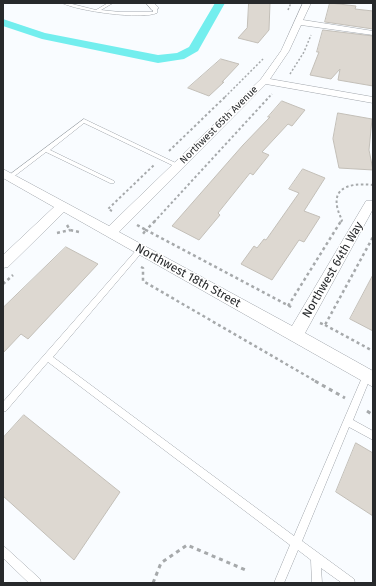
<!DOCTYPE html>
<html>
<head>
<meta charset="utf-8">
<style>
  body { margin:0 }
  #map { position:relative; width:376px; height:586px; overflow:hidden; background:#f9fcff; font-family:"Fira Sans",sans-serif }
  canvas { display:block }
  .frame { position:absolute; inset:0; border:4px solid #27292b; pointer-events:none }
</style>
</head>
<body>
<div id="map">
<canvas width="376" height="586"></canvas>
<div class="frame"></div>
</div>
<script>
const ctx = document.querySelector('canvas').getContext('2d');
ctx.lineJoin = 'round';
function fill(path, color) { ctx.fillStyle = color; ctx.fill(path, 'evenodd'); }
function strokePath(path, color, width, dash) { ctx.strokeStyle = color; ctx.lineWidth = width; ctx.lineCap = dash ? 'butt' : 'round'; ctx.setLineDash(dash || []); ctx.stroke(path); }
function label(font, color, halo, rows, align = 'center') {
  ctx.font = font + ' "Fira Sans",sans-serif'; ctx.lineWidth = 3; ctx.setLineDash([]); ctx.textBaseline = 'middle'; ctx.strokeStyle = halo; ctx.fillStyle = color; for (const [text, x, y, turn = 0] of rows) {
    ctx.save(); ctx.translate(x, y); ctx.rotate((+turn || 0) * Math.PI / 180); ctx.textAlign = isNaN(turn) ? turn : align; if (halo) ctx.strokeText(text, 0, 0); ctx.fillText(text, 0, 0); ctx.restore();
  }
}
const canal = new Path2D(`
  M215,3H225L198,51L184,59L158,63L42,39L3,26V19L45,33L158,55L177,53L189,47Z`);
const building = new Path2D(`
  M249,3H270L269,30L258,43L238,38L247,28Z
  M330,3L356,6L355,9L373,11V29L325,22Z
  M323,30L373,36V86L338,80L340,69L331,79L310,75L319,52H317Z
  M221,59L239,64L222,82H224L209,96L188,88Z
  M282,101L305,110L292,126L288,124L262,152L269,155L253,175L250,173L218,213L220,215L199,240L172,226L243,145L270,117H268Z
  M338,113L372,119L369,150L373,170L339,168L333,139Z
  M303,169L325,178L304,211L320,217L304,242L299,240L272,280L241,264L254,246L257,248L264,239L266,240L299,193L289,189Z
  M66,247L98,264L28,339L21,334L3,353V308Z
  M373,275V331L350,319Z
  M24,415L120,492L74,560L3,496V438Z
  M356,443L373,453V516L336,492Z`);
const pathFar3 = new Path2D(`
  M288,10L291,3
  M290,74L304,52L311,35
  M225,97L263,59
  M269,97L272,94`);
const pathFar2 = new Path2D(`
  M169,151L226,96
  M112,211L108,209L154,165
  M154,222L270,96
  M341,222L342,220C327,190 345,182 373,185`);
const pathFar1 = new Path2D(`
  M155,221L146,230L293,308
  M67,225L70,230L79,232
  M137,225L146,230L142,235
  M57,233L70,230
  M141,267L143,268V281L317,382
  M3,284L13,275
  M288,306L341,221
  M320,323L325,325L373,237
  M325,325L373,351`);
const path = new Path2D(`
  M315,381L345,398
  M367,411L373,415
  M153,583L161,563L187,545L248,571`);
const lane = new Path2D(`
  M62,3H68L96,10L108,3H113L101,10L120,12H153V8L155,7L157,8V13C142,20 77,11 62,3Z
  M84,119L180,165L181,166L180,167H176L84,123L50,150L114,181V183H110L46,152L12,178H8V176Z
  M141,246L143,247L144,249L143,251L53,357L294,536L364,373L367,372L370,373L371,376L353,420L373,431V440L349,427L302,541L354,579L355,583H342L321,568L322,583H312L311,560L298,550L284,583H274L290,545L48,362L6,411L3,412V402L139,247Z
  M3,546L6,548L40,579L41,583H29L3,558Z`);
const street = new Path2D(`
  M146,3H154L159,8L155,10H152Z
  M303,3H311L303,20L373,31V35L301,25L289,51L270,79L373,97V103L266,84L119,232L292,326L366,201H373V209L305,333L373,371V387L64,212L8,267L3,268V255L54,207L3,178V169L109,226L261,79L281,51Z`);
const farStreetnames = [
  ["Northwest 65th Avenue",219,125,-45]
];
const streetNames = [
  ["Northwest 64th Way",333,270,-60],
  ["Northwest 18th Street",188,276,29]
];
fill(canal, '#73eeee');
fill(building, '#ddd8d1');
strokePath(building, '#c3bfb8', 1);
strokePath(lane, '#a0a5ab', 1);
strokePath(street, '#a0a5ab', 1);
strokePath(pathFar3, '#a6a9ab', 1.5, [2, 2]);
strokePath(pathFar2, '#a6a9ab', 2, [2.5, 2.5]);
strokePath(pathFar1, '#a6a9ab', 2.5, [3, 3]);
strokePath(path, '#a6a9ab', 3, [4, 4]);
fill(lane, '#fff');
fill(street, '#fff');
label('10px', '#27292b', '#fff', farStreetnames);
label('12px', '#27292b', '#fff', streetNames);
</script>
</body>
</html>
